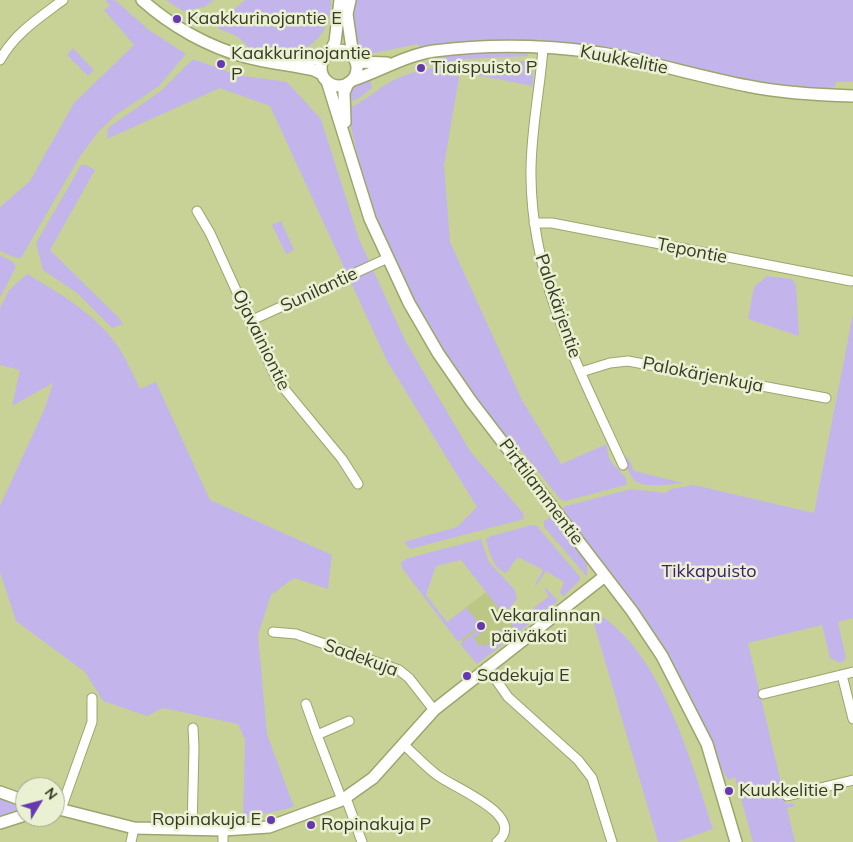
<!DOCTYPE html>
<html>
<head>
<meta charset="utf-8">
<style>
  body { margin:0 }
  #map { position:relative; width:853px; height:842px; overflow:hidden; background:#c8d297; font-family:Mulish,sans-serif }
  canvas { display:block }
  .north { position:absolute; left:15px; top:777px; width:50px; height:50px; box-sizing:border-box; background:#eaf0d2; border:1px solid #a2a88c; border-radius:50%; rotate:53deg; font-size:14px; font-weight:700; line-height:20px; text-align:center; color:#373b23 }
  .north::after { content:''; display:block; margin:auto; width:18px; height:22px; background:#6739b0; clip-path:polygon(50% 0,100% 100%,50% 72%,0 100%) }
</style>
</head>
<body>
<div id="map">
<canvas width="853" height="842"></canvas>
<div class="north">N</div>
</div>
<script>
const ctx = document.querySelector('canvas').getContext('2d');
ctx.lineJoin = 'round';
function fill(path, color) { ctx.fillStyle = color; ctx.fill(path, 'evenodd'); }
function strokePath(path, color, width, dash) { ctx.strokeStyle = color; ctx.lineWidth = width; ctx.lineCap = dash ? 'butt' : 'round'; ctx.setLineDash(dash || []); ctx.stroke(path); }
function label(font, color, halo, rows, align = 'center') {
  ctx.font = font + ' Mulish,sans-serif'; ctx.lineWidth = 5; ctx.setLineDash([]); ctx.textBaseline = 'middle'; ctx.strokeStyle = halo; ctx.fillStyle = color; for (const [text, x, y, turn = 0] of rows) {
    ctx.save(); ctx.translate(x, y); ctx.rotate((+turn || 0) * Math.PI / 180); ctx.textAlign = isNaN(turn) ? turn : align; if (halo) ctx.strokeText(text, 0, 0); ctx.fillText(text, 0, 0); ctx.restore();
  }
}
const built = new Path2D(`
  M486,592L517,631L477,661L447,622Z`);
const green = new Path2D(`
  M105,0H115L149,30L186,54L159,86L116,115L99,131L79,158L21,258H16L0,251V207L30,181L74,103L134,45L104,10L110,6Z
  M166,0H214L204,7L183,11Z
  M245,0H331C332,43 295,63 256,53C249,51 245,42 239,38C233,33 224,32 218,28L221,21Z
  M354,0H853V82H836L835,87L815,90L793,88L729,77L624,53L419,47L418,44L369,54L367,61L358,54L352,23Z
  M73,48L94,70L88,76L67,55Z
  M522,51L528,52V56L466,59L425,65V63L452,54Z
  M193,59L237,75L287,82L321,119L359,239L406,342L470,451L523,513L524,519L410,549L404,542L457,527L477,507L387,361L270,106L220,88L107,139L108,128L162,90Z
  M527,61L533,64V86L460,72L444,165L450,242L522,400L561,464L607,444C607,466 617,464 627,480L626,485L565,501L560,499L517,445L515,446L493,424L442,351L418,309L375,216L362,177L347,109C365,102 378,87 396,79C437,61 483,62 527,61Z
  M370,77L372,88L358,99L346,103L352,88Z
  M81,165H86L95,170L50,250L118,317L123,324L112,328L77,293L43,270L36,243Z
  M281,221L294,250L286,254L272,225Z
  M0,255L13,262L16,267L0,298Z
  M27,274C61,294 99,316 121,351C128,363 134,376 140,389L156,382L210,500L332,555L328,589L294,578L271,595L258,635L267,734L294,807L243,819L245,740L238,724L163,708L147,716L103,701L85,672L16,621L0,572V506L44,410L53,383L12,406L20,370L0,365V308L9,290Z
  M767,276L792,279L796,285L799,336L748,319L754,287Z
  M853,314V618L838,622L846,658L841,663L830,658L822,625L748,643L786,804L793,803L795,806L787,808L795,842H753L735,777L728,780L719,765L686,690L561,509L566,506L631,489L666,493L671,489L694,485L814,513Z
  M628,457L634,471L683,483C672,484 642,489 634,480C629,474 626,465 623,458Z
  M551,517L587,561V577L544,527V521Z
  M531,525L537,526L580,577V580L563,597L560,592L564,582L546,571L537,585H535L543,570L518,557L506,573C492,567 490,553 486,540L488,537Z
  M481,539L489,562L515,590L517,599L506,612L515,623L549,596L544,589L546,588L558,601L516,634L513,631L515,629L461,560L436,566L426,595L447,622L466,608L481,625L458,642L402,568L401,563L405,559Z
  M590,610C658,641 692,763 713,829L676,842H658Z
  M484,625L480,629L482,632L476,637L473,636L479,646L482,644L484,647L501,634L499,631L503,628L511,638L477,664L460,644Z
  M5,798L25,807V809L0,817V800Z`);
const minor = new Path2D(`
  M543,48C540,91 530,134 531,177C532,282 580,371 623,465
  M0,60C15,33 39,18 63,0
  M197,211L210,233L277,380L342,459L358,484
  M534,223H552L851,281
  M250,321L388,258
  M581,372L610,363L628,361L826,398
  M273,632L296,634L399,670L409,678L434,710
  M487,667L508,697L578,760L592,778L612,842
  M842,675L853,719
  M763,694L853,672
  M306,704L317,735
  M403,744C414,754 425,766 437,775C452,787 529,816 497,842
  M787,796L853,780
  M346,798L362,842
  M342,800L317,735L349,721
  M61,809L92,722V698
  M192,830L194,747L193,728
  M223,830V842
  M131,842L134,828`);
const tertiary = new Path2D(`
  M142,0C171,26 208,47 246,57C268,63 292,65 314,70L322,74
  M350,0L347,14L353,56
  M321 68a18 18 0 1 1 36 0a18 18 0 1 1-36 0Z
  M329,53L335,42L340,0
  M357,62L387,63
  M292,63L325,57
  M353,80C380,71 406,55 434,51C494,43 564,45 623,57C665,66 706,78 748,86C783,93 818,95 853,96
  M327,81L370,219L409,303L438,353L471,401L632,611L662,656L707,744L736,842
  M345,122L344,93L348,83
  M0,792L25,801
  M55,808L134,828L223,830L269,827L342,800L373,778L434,710L605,576
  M0,823L25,815`);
const markers = [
  [177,19,5,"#6739b0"],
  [221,64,5,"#6739b0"],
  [421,68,5,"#6739b0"],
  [481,626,5,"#6739b0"],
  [467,676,5,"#6739b0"],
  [729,791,5,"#6739b0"],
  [271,820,5,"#6739b0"],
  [311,825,5,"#6739b0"]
];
const poiNames = [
  ["Kaakkurinojantie E",187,19],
  ["Kaakkurinojantie",231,54],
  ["P",231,75],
  ["Tiaispuisto P",431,68],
  ["Vekaralinnan",491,616],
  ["päiväkoti",491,637],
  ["Sadekuja E",477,676],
  ["Kuukkelitie P",739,791],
  ["Ropinakuja E",261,820,"right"],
  ["Ropinakuja P",321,825]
];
const streetNames = [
  ["Kuukkelitie",624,60,11],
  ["Tepontie",692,251,11],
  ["Sunilantie",319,290,-25],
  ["Palokärjentie",558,306,71],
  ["Ojavainiontie",261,340,64],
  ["Palokärjenkuja",703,375,11],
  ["Pirttilammentie",541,492,53],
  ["Sadekuja",361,658,20]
];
const parkNames = [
  ["Tikkapuisto",709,572]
];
fill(built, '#bcc786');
fill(green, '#c3b5eb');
strokePath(minor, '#9ca66c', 11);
strokePath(tertiary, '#9ca66c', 14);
strokePath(minor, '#fff', 9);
strokePath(tertiary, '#fff', 11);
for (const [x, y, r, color] of markers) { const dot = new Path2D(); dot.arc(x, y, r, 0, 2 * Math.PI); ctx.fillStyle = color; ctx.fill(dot); strokePath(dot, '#eaf0d2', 2); }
label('18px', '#373b23', '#eaf0d2', poiNames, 'left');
label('18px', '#373b23', '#eaf0d2', streetNames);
label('18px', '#3f206f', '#eaf0d2', parkNames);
</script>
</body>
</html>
